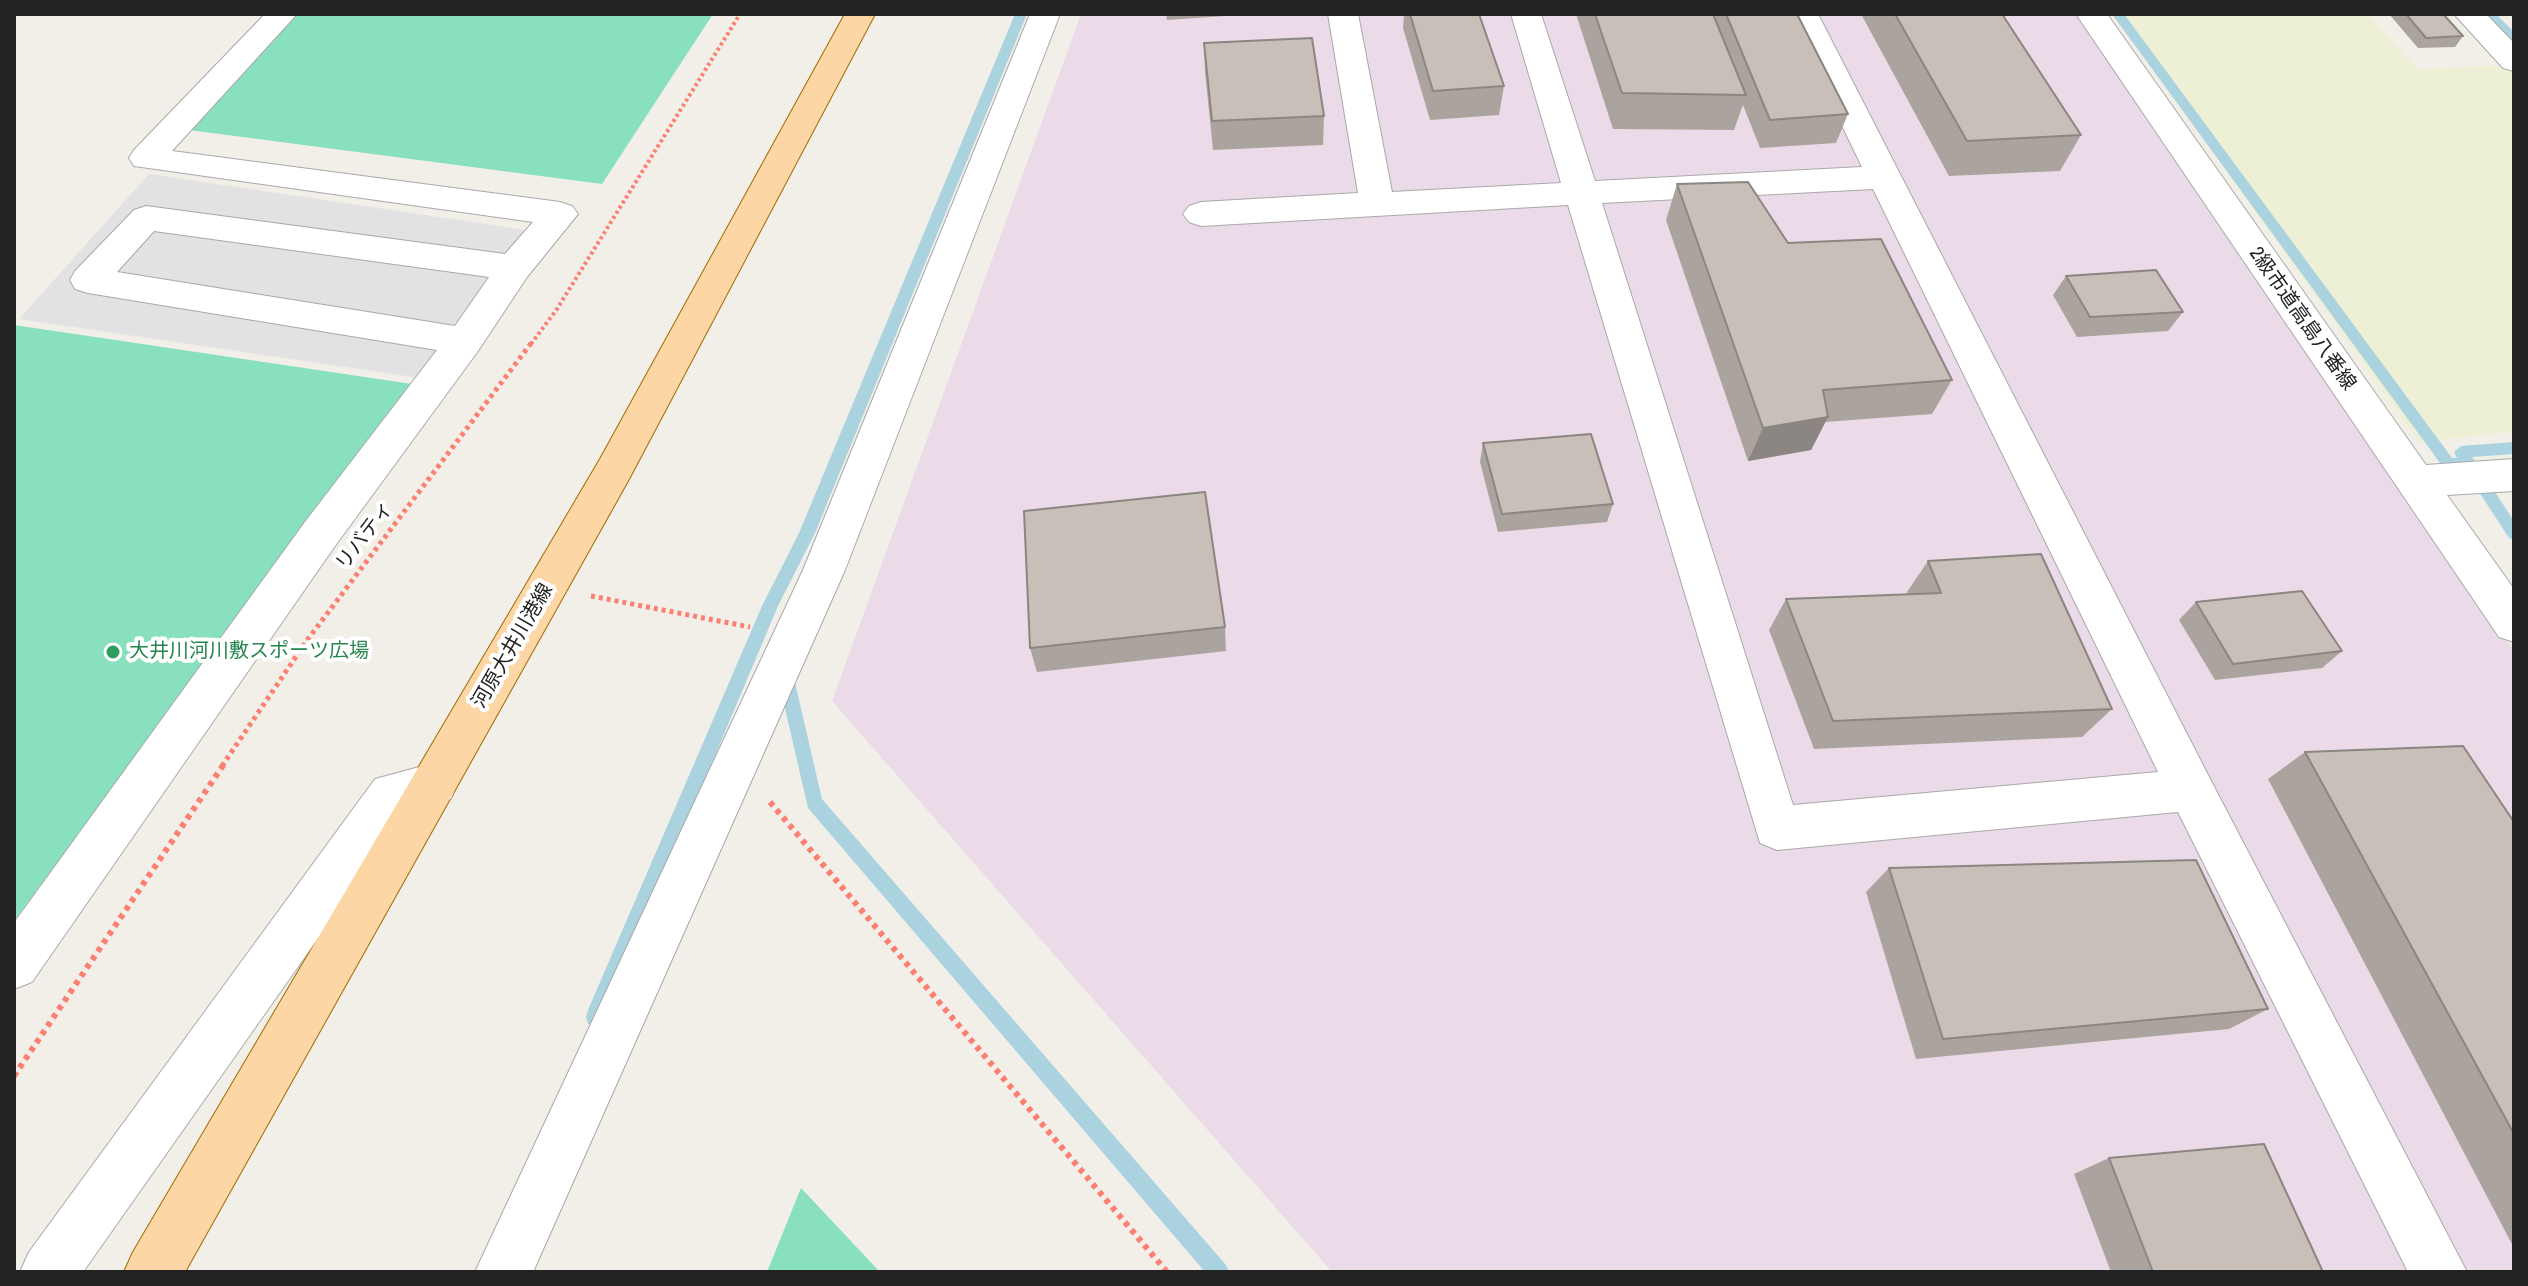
<!DOCTYPE html>
<html>
<head>
<meta charset="utf-8">
<style>
  body { margin:0 }
  #map { position:relative; width:2528px; height:1286px; overflow:hidden; background:#f2efe9; font-family:"Archivo Narrow",sans-serif }
  canvas { display:block }
  .frame { position:absolute; inset:0; border:16px solid #222; pointer-events:none }
</style>
</head>
<body>
<div id="map">
<canvas width="2528" height="1286"></canvas>
<div class="frame"></div>
</div>
<script>
const ctx = document.querySelector('canvas').getContext('2d');
ctx.lineJoin = 'round';
function fill(path, color) { ctx.fillStyle = color; ctx.fill(path, 'evenodd'); }
function strokePath(path, color, width, dash) { ctx.strokeStyle = color; ctx.lineWidth = width; ctx.lineCap = dash ? 'butt' : 'round'; ctx.setLineDash(dash || []); ctx.stroke(path); }
function label(font, color, halo, rows, align = 'center') {
  ctx.font = font + ' "Archivo Narrow","Noto Sans JP",sans-serif'; ctx.lineWidth = 8; ctx.setLineDash([]); ctx.textBaseline = 'middle'; ctx.strokeStyle = halo; ctx.fillStyle = color; for (const [text, x, y, turn = 0] of rows) {
    ctx.save(); ctx.translate(x, y); ctx.rotate((+turn || 0) * Math.PI / 180); ctx.textAlign = isNaN(turn) ? turn : align; if (halo) ctx.strokeText(text, 0, 0); ctx.fillText(text, 0, 0); ctx.restore();
  }
}
const industrial = new Path2D(`
  M1081,14H2097L2514,651V1272H1332L832,701Z`);
const farmland = new Path2D(`
  M2173,14H2367L2418,69L2507,65L2514,72V432L2419,442L2117,17Z`);
const pitch = new Path2D(`
  M297,14H713L602,184L189,130Z
  M14,325L412,384L14,921Z
  M801,1188L880,1272H767Z`);
const parking = new Path2D(`
  M149,174L526,230L420,378L19,319Z`);
const stream = new Path2D(`
  M1015,14H1027L815,533L778,606L602,1024L595,1026L588,1024L586,1017L588,1010L762,606L799,533Z
  M2112,14H2124L2452,458H2457L2454,452L2461,446L2514,442V454L2472,457L2514,521V540L2509,538L2464,469L2443,467Z
  M2484,14H2496L2514,32V42L2510,41Z
  M785,667L791,669L793,674L822,799L1226,1265L1229,1272H1205L808,808L777,674L779,669Z`);
const pathFar2 = new Path2D(`
  M531,344L557,309L740,14`);
const pathFar1 = new Path2D(`
  M591,596L750,627
  M222,766L308,639L532,342`);
const path = new Path2D(`
  M770,802L1167,1272
  M14,1076L224,764`);
const minor = new Path2D(`
  M265,14H297L172,151L560,202L572,206L578,214L527,277L478,351L335,546L32,982L14,989V923L305,522L437,350L88,293L75,289L70,280L75,271L134,210L146,206L505,254L533,222L134,166L129,158L134,150ZM154,231L489,277L455,326L117,272Z
  M1030,14H1060L845,570L533,1272H475L803,570Z
  M1328,14H1358L1392,192L1561,183L1511,14H1541L1595,181L1862,167L1788,14H1818L2208,775L2467,1272H2408L2178,812L1777,850L1760,843L1568,205L1201,226L1189,222L1183,214L1189,206L1201,202L1358,193ZM1873,189L2158,772L1793,805L1602,203Z
  M2076,14H2107L2426,465L2514,459V491L2447,495L2514,589V642L2499,637Z
  M2454,14H2486L2514,43V71L2503,68Z
  M434,763L451,769L457,784L451,799L407,812L83,1272H20L29,1252L375,779Z`);
const major = new Path2D(`
  M845,14H875L628,481L185,1272H124L133,1252L600,459Z`);
const wall = new Path2D(`
  M1166,14H1254L1167,20Z
  M1404,14H1479L1504,86L1499,115L1430,120L1403,28Z
  M1576,14H1713L1715,19L1716,14H1797L1848,114L1836,143L1760,148L1743,105L1734,130L1613,129Z
  M1861,14H2002L2081,135L2060,171L1949,176Z
  M2389,14H2443L2463,36L2455,47L2418,48Z
  M1204,43L1324,116L1323,145L1213,150L1205,72Z
  M1677,184L1788,243L1952,380L1932,414L1825,422L1811,450L1748,461L1666,220Z
  M2066,276L2183,312L2168,331L2077,337L2053,295Z
  M1483,443L1613,504L1607,522L1498,532L1480,462Z
  M1928,561L2112,709L2082,737L1814,749L1769,630L1786,599L1908,595L1907,592Z
  M2196,602L2342,651L2322,668L2215,680L2179,620Z
  M1225,627L1226,651L1037,672L1030,648Z
  M2305,752L2514,822V1248L2268,779Z
  M1889,868L2268,1009L2229,1029L1916,1059L1866,892Z
  M2109,1158L2323,1272H2111L2074,1174Z`);
const shadedWall = new Path2D(`
  M1828,417L1811,450L1748,461L1763,428Z`);
const building = new Path2D(`
  M1410,14H1479L1504,86L1433,91Z
  M1595,14H1713L1746,95L1622,93Z
  M1726,14H1797L1848,114L1770,120Z
  M1895,14H2002L2081,135L1967,141Z
  M2406,14H2443L2463,36L2426,38Z
  M1312,38L1324,116L1212,121L1204,43Z
  M1748,182L1788,243L1881,239L1952,380L1823,390L1828,417L1763,428L1677,184Z
  M2156,270L2183,312L2090,317L2066,276Z
  M1591,434L1613,504L1502,514L1483,443Z
  M1205,492L1225,627L1030,648L1024,511Z
  M2041,554L2112,709L1833,721L1786,599L1941,593L1928,561Z
  M2302,591L2342,651L2233,664L2196,602Z
  M2463,746L2514,822V1134L2305,752Z
  M2196,860L2268,1009L1943,1039L1889,868Z
  M2264,1144L2323,1272H2153L2109,1158Z`);
const markers = [
  [113,652,8,"#2e9e5b"]
];
const streetNames = [
  ["2級市道高島八番線",2302,319,55],
  ["リバティ",365,536,-53],
  ["河原大井川港線",513,646,-60]
];
const leisureNames = [
  ["大井川河川敷スポーツ広場",129,652]
];
fill(industrial, '#ebdbe8');
fill(farmland, '#eef0d5');
fill(pitch, '#88e0be');
fill(parking, '#e2e2e2');
fill(stream, '#aad3df');
strokePath(minor, '#a9a9a9', 2);
strokePath(major, '#a06b00', 2);
strokePath(pathFar2, '#fa8072', 4, [3, 3]);
strokePath(pathFar1, '#fa8072', 5, [4, 4]);
strokePath(path, '#fa8072', 6, [5, 5]);
fill(minor, '#fff');
fill(major, '#fcd6a4');
fill(wall, '#aba49e');
fill(shadedWall, '#8b8681');
fill(building, '#c7bfb8');
strokePath(building, '#8b8681', 2);
for (const [x, y, r, color] of markers) { const dot = new Path2D(); dot.arc(x, y, r, 0, 2 * Math.PI); ctx.fillStyle = color; ctx.fill(dot); strokePath(dot, '#fff', 3); }
label('20px', '#222', '#fff', streetNames);
label('20px', '#27864d', '#fff', leisureNames, 'left');
</script>
</body>
</html>
